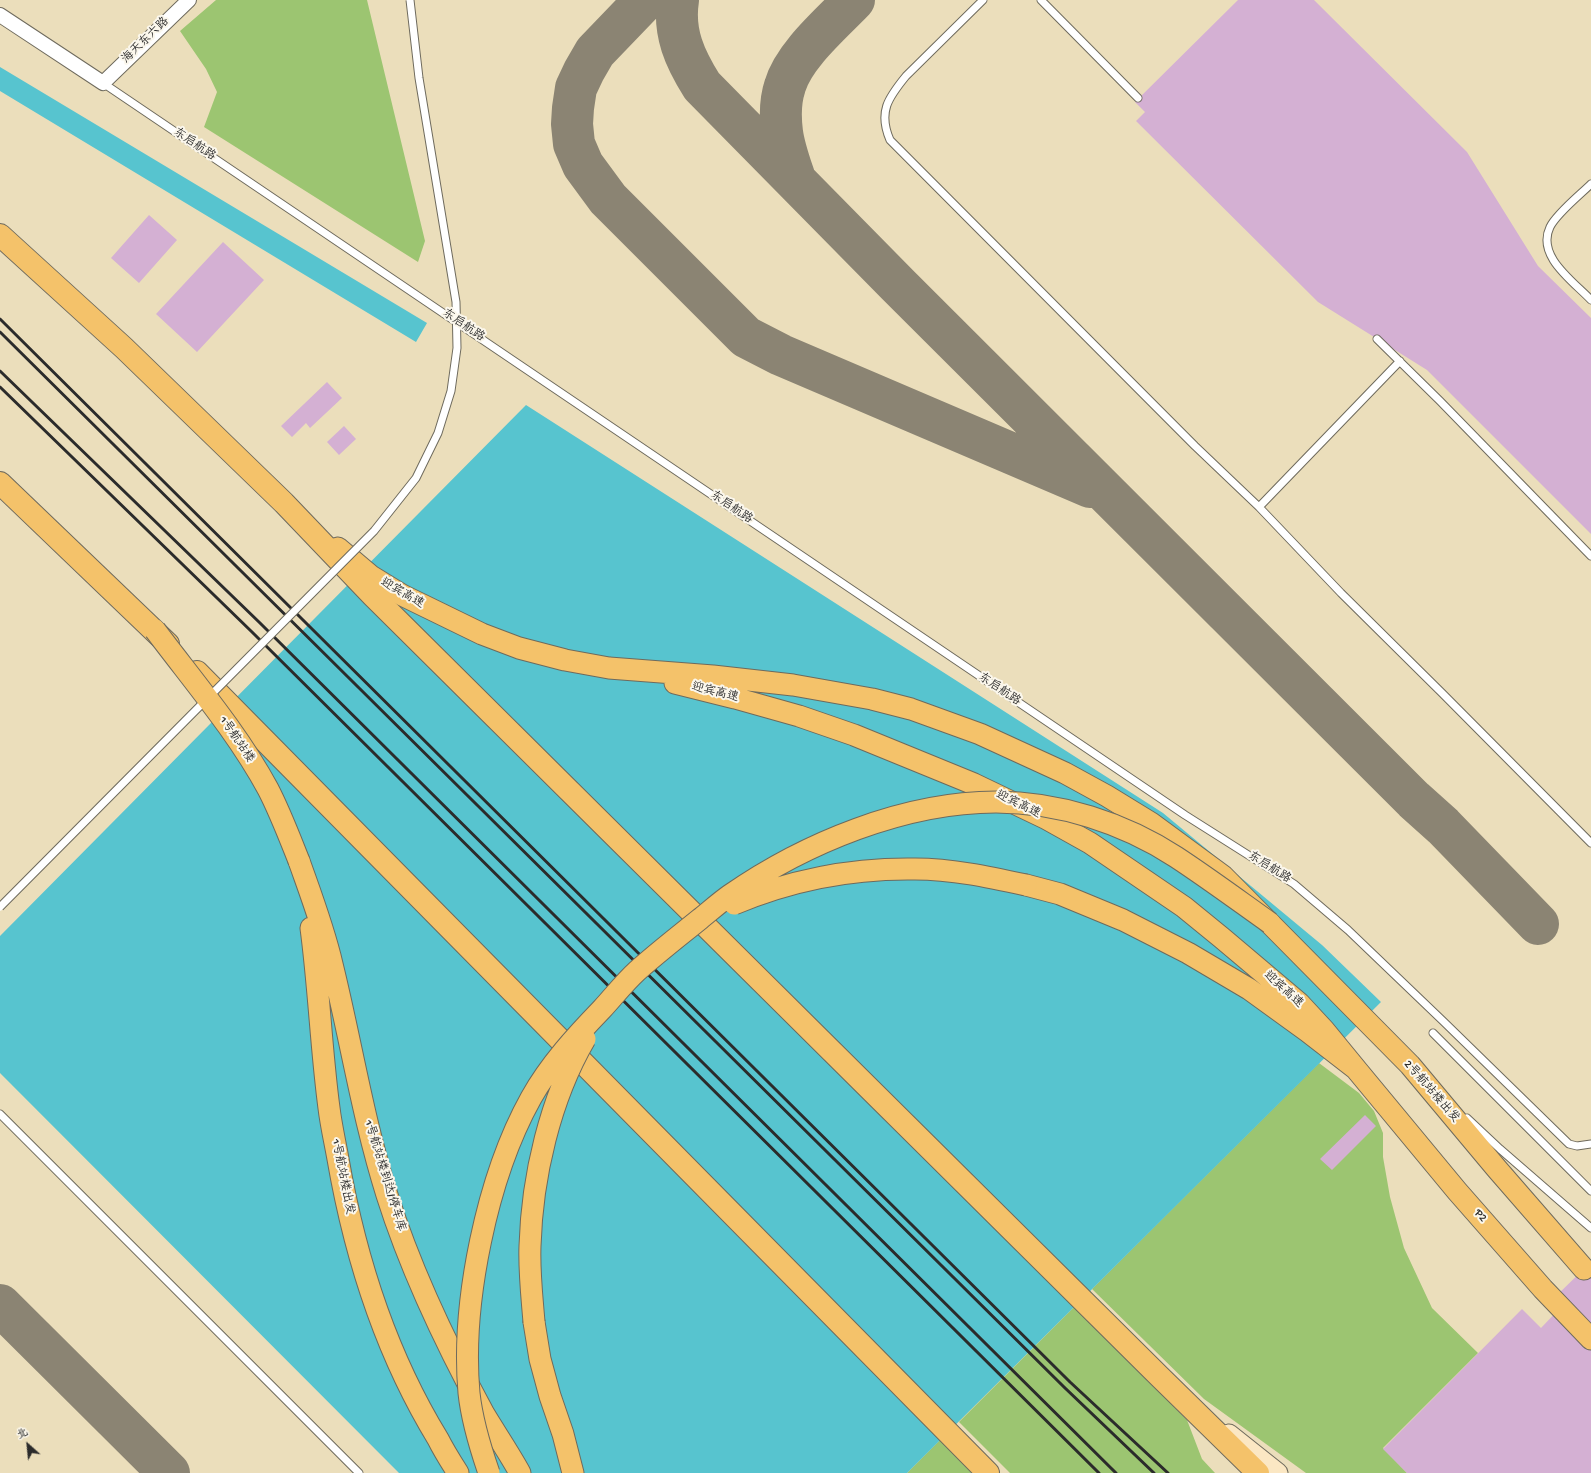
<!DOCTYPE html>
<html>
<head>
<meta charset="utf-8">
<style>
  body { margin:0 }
  #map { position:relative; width:1591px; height:1473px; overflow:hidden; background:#ebdebb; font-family:"Gochi Hand","LXGW WenKai TC",sans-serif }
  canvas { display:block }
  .north { position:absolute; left:8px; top:1425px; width:40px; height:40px; -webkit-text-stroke:3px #fbf7ec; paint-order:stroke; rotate:333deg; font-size:11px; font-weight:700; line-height:16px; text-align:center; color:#2b2b2b }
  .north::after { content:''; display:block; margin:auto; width:14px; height:18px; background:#2b2b2b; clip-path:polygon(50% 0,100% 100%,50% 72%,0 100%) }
</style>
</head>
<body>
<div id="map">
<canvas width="1591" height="1473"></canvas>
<div class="north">北</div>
</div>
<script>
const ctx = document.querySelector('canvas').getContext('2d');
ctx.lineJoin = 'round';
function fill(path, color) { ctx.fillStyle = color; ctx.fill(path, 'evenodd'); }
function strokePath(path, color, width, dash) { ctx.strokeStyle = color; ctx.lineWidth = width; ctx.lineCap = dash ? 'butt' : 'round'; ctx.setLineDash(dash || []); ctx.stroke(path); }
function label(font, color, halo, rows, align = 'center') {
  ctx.font = font + ' "Gochi Hand","LXGW WenKai TC",sans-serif'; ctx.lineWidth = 4; ctx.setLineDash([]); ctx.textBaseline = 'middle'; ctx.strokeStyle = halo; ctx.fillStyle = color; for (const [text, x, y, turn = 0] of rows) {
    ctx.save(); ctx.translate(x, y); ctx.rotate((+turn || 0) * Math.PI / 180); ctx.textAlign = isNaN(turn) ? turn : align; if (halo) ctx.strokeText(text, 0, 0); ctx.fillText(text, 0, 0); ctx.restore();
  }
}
const green = new Path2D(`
  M216,0H367L425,241L418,262L204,127L217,92L206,69L180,31Z
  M1319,1063L1359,1093L1374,1111L1383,1133V1157L1390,1197L1404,1248L1432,1308L1478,1353L1383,1448L1407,1473H1306L1204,1399L1092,1289Z
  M1075,1306L1187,1420L1202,1459L1215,1473H1010L959,1422Z
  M941,1439L975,1473H907Z`);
const water = new Path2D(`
  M0,67L427,323L416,342L0,91Z
  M526,405L1163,813L1322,945L1381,1002L907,1473H399L0,1073V936Z`);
const taxiway = new Path2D(`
  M645,0L595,52L584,71L576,88L573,108L572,124L574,144L583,165L608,199L746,337L781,355L1090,487
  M678,0C673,33 685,59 702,86L898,285L1414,800L1443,826L1538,924
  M795,179C790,164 784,148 782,132C780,116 780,101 785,86C794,55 832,23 854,0
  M0,1305L169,1473`);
const building = new Path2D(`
  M1238,0H1314L1467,152L1538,266L1591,318V534L1427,370L1318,302L1136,121L1145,112L1135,102Z
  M149,215L177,240L139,283L111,258Z
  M223,242L264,280L197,352L156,314Z
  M327,382L342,398L310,428L306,423L292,437L281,426Z
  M344,426L356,439L339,455L327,442Z
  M1365,1115L1376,1126L1332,1170L1320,1159Z
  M1591,1262V1473H1407L1383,1449L1522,1309L1541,1328L1561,1307L1553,1299Z`);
const lane = new Path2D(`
  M983,0L906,76C888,98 878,112 890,140L1195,446L1259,507L1341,593L1442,693L1591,843
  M1041,0L1138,98
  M103,83L1185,815L1294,884L1348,930L1444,1022L1569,1144L1577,1146L1591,1144
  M1591,184C1580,195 1557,213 1550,227C1536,256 1573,281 1591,300
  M1377,339L1440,401L1591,556
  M1259,507L1400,361
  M1433,1033L1591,1191
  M0,1114L359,1473
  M1467,1118L1500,1149L1591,1228`);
const street = new Path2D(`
  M0,15L103,83L189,0`);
const secondary = new Path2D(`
  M1229,1434L1278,1473`);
const primary = new Path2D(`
  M338,548L371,576L402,595L482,634L519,648L565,660L609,668L713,676L793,685L872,699L911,709L980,734L1065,773L1107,796L1151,823L1223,876L1410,1065L1497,1169L1584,1269
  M675,683L735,698L799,716L854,735L974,784L1047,819L1090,843L1184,907L1222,938L1299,1003L1324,1030L1356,1069
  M299,861C311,895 324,929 332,964C351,1041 363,1119 387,1195C410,1268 447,1346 484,1414C496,1434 509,1453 520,1473
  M1026,885L1060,894L1123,920L1188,953L1249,989L1307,1031L1356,1069L1457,1191L1543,1289L1591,1339
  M311,928C319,988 321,1048 329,1108C331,1125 335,1142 338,1159C355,1257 386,1354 438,1439C444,1451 451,1462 458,1473
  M534,1322L540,1359L550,1396L563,1434L573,1473`);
const highway = new Path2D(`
  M0,235L124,348L284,503L372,595L1160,1377L1258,1473
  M0,483L168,644
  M197,672L988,1473`);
const rail = new Path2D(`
  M0,319L1070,1382L1168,1473
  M0,332L1065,1388L1154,1473
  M0,371L260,623L1116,1473
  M0,387L252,632L1099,1473`);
const laneBridge = new Path2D(`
  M0,907L374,531L416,478L438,433L451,391L457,348L456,302L419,78L410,0`);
const primaryBridge = new Path2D(`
  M155,630C194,682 237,732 268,789C280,812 289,836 299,861
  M734,904C791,880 853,868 915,869C952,869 989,877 1026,885
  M534,1322C532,1297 529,1272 530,1246C532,1177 550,1099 585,1039
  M489,1473C480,1447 472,1421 469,1393C461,1303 487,1177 531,1098C550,1064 576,1036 602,1009C614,996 624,983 637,971C657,953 679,936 700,919C710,911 720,902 730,895C805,843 905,802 996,802C1059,802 1124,823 1176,857C1208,878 1239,901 1270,923`);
const streetNames = [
  ["海天东六路",146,41,-44],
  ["东启航路",194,145,34],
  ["东启航路",463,326,34],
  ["东启航路",731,508,34],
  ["迎宾高速",402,594,30],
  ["东启航路",999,690,34],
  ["迎宾高速",715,693,14],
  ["1号航站楼",236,740,56],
  ["迎宾高速",1018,805,26],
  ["东启航路",1269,868,32],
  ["迎宾高速",1283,990,42],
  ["2号航站楼出发",1431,1092,49],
  ["1号航站楼到达/停车库",384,1176,73],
  ["1号航站楼出发",342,1177,79],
  ["P2",1480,1216,49]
];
fill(green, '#9cc571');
fill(water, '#57c4cf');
strokePath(taxiway, '#8b8473', 42);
fill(building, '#d4b0d3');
strokePath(lane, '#6e6a5d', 9);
strokePath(street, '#6e6a5d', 16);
strokePath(secondary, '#6e6a5d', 21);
strokePath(primary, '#6e6a5d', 23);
strokePath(highway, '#6e6a5d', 24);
strokePath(lane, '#fff', 7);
strokePath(street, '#fff', 14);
strokePath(secondary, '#fbe7c3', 19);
strokePath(primary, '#f4c26a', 21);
strokePath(highway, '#f4c26a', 22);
strokePath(rail, '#2b2b2b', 3);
strokePath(laneBridge, '#6e6a5d', 9, []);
strokePath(primaryBridge, '#6e6a5d', 23, []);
strokePath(laneBridge, '#fff', 7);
strokePath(primaryBridge, '#f4c26a', 21);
label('12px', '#2b2b2b', '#fbf7ec', streetNames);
</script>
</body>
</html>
